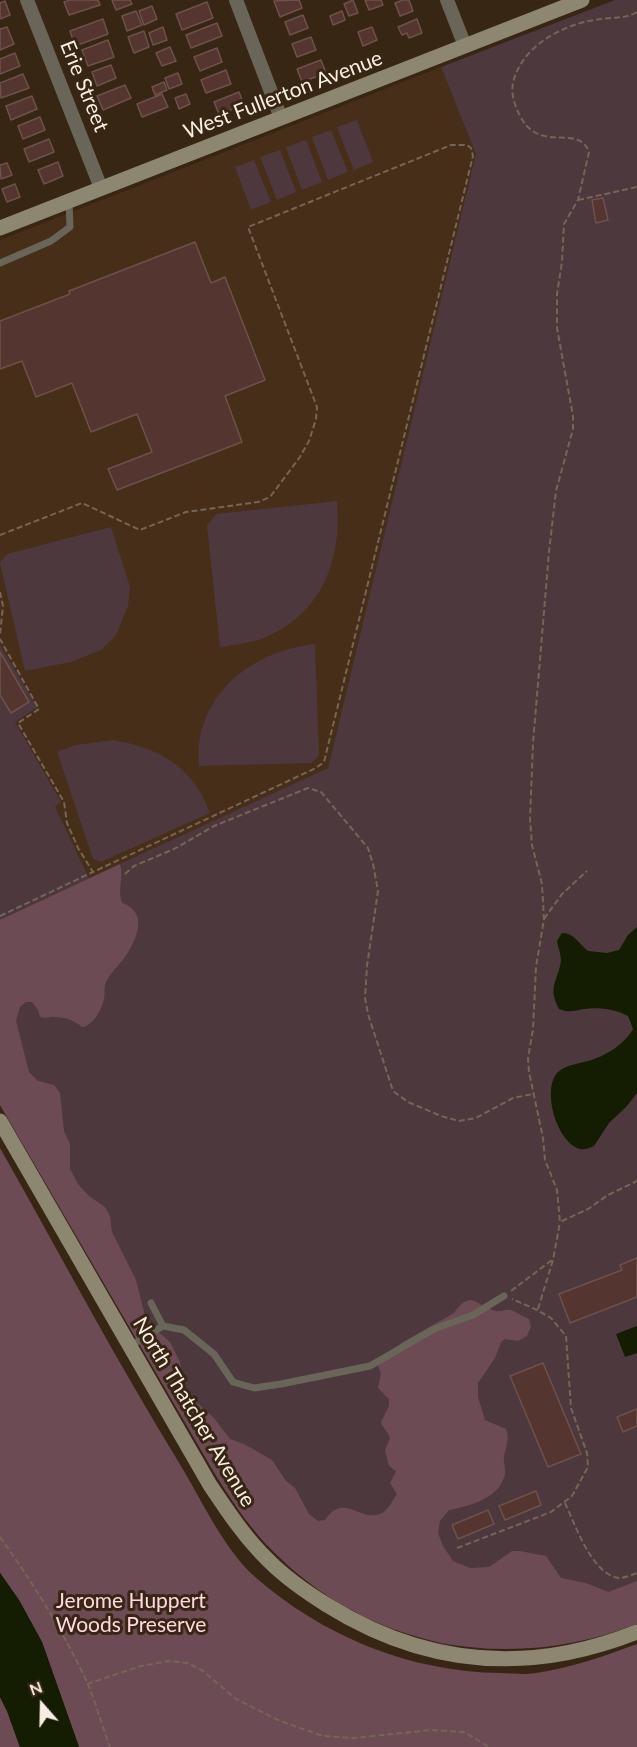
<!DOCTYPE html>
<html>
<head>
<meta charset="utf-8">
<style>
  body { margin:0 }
  #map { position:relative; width:637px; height:1747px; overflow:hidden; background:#382615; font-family:Lato,sans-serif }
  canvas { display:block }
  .north { position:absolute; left:12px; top:1675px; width:60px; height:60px; -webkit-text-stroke:4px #382615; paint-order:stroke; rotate:340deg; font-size:16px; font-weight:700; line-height:24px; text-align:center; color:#f9ede2 }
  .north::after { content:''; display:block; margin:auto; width:21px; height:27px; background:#f9ede2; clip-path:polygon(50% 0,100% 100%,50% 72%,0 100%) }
</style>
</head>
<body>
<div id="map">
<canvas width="637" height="1747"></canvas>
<div class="north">N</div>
</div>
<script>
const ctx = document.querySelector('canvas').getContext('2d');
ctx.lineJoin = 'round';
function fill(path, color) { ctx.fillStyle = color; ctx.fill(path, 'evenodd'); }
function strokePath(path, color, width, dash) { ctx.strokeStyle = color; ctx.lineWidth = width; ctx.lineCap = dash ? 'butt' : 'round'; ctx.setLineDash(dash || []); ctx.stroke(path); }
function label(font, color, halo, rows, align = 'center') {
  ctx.font = font + ' Lato,sans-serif'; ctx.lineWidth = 6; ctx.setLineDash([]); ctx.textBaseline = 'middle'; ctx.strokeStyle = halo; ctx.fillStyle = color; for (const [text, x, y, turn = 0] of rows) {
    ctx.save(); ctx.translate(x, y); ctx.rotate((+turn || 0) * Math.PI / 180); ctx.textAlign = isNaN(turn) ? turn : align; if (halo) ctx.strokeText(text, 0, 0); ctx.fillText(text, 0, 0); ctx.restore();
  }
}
const built = new Path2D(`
  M441,67L477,154L328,768L0,920V240Z`);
const green = new Path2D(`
  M615,0H637V1624L547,1647L487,1649L441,1644L370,1620L325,1594L294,1571L266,1544L243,1517L215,1474L0,1105V645L37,707L15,722L61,802L55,807L89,878L328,768L476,154L441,67Z
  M357,120L373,162L354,170L337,127Z
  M331,130L348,172L328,180L312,137Z
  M306,140L322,182L302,190L286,147Z
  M280,150L296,192L277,200L260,157Z
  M254,160L271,202L251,210L235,167Z
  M337,501C342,562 321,616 261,639C248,643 234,645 220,647L207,526L216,514Z
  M111,527L130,587L128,606L116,635L101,650L71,662L25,671L0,563L7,554Z
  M315,644L319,756L311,763L199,766C193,697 250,651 315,644Z
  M113,740C160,748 193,767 210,813L101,862L93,859L57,752L76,745Z`);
const forest = new Path2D(`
  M120,864C124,878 117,889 122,903C147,912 139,935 127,954C121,964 109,973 105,985C104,989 105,994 104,999C102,1009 93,1026 82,1027C75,1021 65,1017 55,1017C49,1016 47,1019 40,1017L38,1010L32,1002H26L20,1007L16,1021L29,1072L38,1081L54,1085L60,1093L64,1131L70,1144V1169L78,1184L89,1196L105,1207L110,1216L112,1232L136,1280L145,1316L152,1326L170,1342L180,1362L184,1384L193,1399L213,1417L230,1439L244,1444L272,1460L286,1481L295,1488L309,1514L318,1521L325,1520C344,1491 361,1524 382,1513C388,1510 393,1500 397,1494L390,1483L396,1471L389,1466L385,1450L390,1438C388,1431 383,1429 381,1422L389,1406V1399L378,1388L381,1373L378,1366L392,1350L403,1342L454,1313C471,1288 477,1307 496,1311C501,1312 506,1309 511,1310C517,1312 523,1317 529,1319L531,1327L527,1336L518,1341L505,1339L501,1342L495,1358L478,1383V1397L485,1420L506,1429C510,1439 506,1446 504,1456C503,1462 506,1468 505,1474C500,1498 470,1506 449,1510L440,1521L438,1533L443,1546L453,1561L470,1568L489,1567L512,1551H520L546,1556L561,1578L586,1583L608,1592L637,1581V1624C505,1675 363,1648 265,1543C246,1522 230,1498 215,1474L0,1105V920Z
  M0,1148C60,1254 117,1362 181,1466C202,1501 224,1549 254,1576C322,1636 410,1672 500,1673C512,1673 524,1675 536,1673C571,1668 604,1656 637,1644V1747H79L42,1642L19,1600L0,1573Z
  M0,1697L7,1711L20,1747H0Z`);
const water = new Path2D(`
  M637,927V1093L626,1107L609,1123L594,1146C589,1148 585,1150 580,1149C557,1143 541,1089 558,1072C566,1065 577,1064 588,1061C604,1057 625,1044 633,1029L628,1016C616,1009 598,1007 584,1009C574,1011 569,1013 559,1009C547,987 558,981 561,961C561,954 558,947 557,941L562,933C574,933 579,944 588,951L607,953L619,950L628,935Z
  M637,1326V1353L625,1357L616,1334Z
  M0,1573L19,1600L42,1642L79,1747H20L7,1711L0,1697Z`);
const building = new Path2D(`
  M70,0H98L100,5L69,15L64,2Z
  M112,0H130L132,4L116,10Z
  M299,0L302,8L280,17L274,1Z
  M353,0L358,13L349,16L344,4Z
  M365,0H381L383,5L369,10Z
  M403,0H409L413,11L400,16L395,3Z
  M5,1L10,15L0,19V3Z
  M207,2L213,18L182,30L176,14Z
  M152,6L157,19L144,25L139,11Z
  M136,11L142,25L127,31L122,16Z
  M342,11L345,20L333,25L330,16Z
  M303,15L308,28L290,35L285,22Z
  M103,19L108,34L75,46L70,31Z
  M417,19L422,33L409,38L407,33L402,35L398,27Z
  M217,23L222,36L191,48L186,35Z
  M7,27L14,44L0,50V29Z
  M163,27L167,40L153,45L149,33Z
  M372,27L377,40L363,46L358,32Z
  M144,31L149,47L134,53L128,37Z
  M311,37L316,50L297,57L292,44Z
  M108,40L114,57L88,66L82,50Z
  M170,47L176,61L162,66L156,53Z
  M217,48L222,62L200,71L194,57Z
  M15,53L20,66L0,74V59Z
  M321,60L326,73L302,82L297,69Z
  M111,65L116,78L97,86L92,72Z
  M226,70L231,84L206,93L201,80Z
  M178,73L182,84L169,89L165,78Z
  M23,74L29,88L1,98L0,83Z
  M164,82L167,90L155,95L152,87Z
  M125,85L131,98L103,110L97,96Z
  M239,92L244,105L219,114L214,102Z
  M162,94L168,107L142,117L137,104Z
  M186,94L190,104L179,109L175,98Z
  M32,96L37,109L11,120L6,106Z
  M40,117L45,130L23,139L18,126Z
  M49,139L54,152L29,162L24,149Z
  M58,162L63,176L44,184L38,170Z
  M7,163L12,175L1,179L0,165Z
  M15,184L20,197L7,202L2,189Z
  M603,198L608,220L596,223L592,200Z
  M195,242L211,283L225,277L265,380L225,396L242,442L117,490L108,469L152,452L137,414L91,432L72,383L36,397L22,361L0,369V321L70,294L69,291Z
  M0,652L29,702L11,713L0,695Z
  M637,1258V1297L570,1323L559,1294L622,1270L620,1265Z
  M543,1363L581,1454L548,1467L510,1376Z
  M637,1409V1426L623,1432L617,1417Z
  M536,1491L541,1505L505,1520L499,1506Z
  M488,1510L494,1524L458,1539L452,1525Z`);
const path = new Path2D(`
  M637,12C625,19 615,17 601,19C566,23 522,44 513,83C511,93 514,104 519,114C539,156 578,122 589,152L578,200L564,224L562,262L557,294V328L573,416V429L556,491L549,552L533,743L530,819L532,845L542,884L544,919L536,967L533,1029L528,1058L529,1072L543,1138L545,1160L557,1190L560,1222L588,1209L608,1195L637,1181
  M578,200L637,187
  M0,535L82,503L140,530L186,512L258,502L270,497L300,457L309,441L316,419L317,407L248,227L451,145H467L471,148L473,156L324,762L316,768L93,872L78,848L67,823L64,802L18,723L39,709L0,639
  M0,592L3,606L0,634
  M125,874L134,866L174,849L214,826L308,788L321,792L368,848L373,864L378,891L367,966L365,998L368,1014L393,1091L408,1102L441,1116L459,1121L476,1118L513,1098L533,1094
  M0,916L93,872
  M544,919L562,894L587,871
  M511,1291L552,1260
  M538,1309L553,1260L560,1222
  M565,1503C575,1524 592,1575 619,1578C624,1578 632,1575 637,1573
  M0,1537C33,1583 63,1631 87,1682C96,1703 102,1726 110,1747
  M457,1548L551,1512L572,1496L588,1467L587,1453L571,1408L566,1336L551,1318L537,1310L512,1299
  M87,1684L141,1666L169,1661L188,1663L203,1671L236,1699L280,1721L323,1736L354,1738L431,1730L464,1732L489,1747`);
const lane = new Path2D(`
  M0,263L51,241L70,227L69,201
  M151,1303L163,1326
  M130,1346L163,1326L184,1330L214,1354L233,1382L254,1388L281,1384L370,1366L434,1329L473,1315L504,1296`);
const street = new Path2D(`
  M27,0L101,188
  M236,0L281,118
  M447,0L465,46`);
const secondary = new Path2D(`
  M0,228L582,0
  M0,1121L210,1485C228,1512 246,1539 269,1561C286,1578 306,1592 327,1605C425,1666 529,1675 637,1632`);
const streetNames = [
  ["Erie Street",84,86,68],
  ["West Fullerton Avenue",283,95,-21],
  ["North Thatcher Avenue",194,1412,59]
];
const parkNames = [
  ["Jerome Huppert",131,1601],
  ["Woods Preserve",131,1625]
];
fill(built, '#462e18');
fill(green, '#4d383e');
fill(forest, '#6d4b54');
fill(water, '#141c02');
fill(building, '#55352f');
strokePath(building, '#6d514b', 1.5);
strokePath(path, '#756556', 2, [6, 3]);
strokePath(lane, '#696558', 7);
strokePath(street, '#696558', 14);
strokePath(secondary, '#8d8670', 15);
label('21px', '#f9ede2', '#382615', streetNames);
label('21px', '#ffd7e0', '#382615', parkNames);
</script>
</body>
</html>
